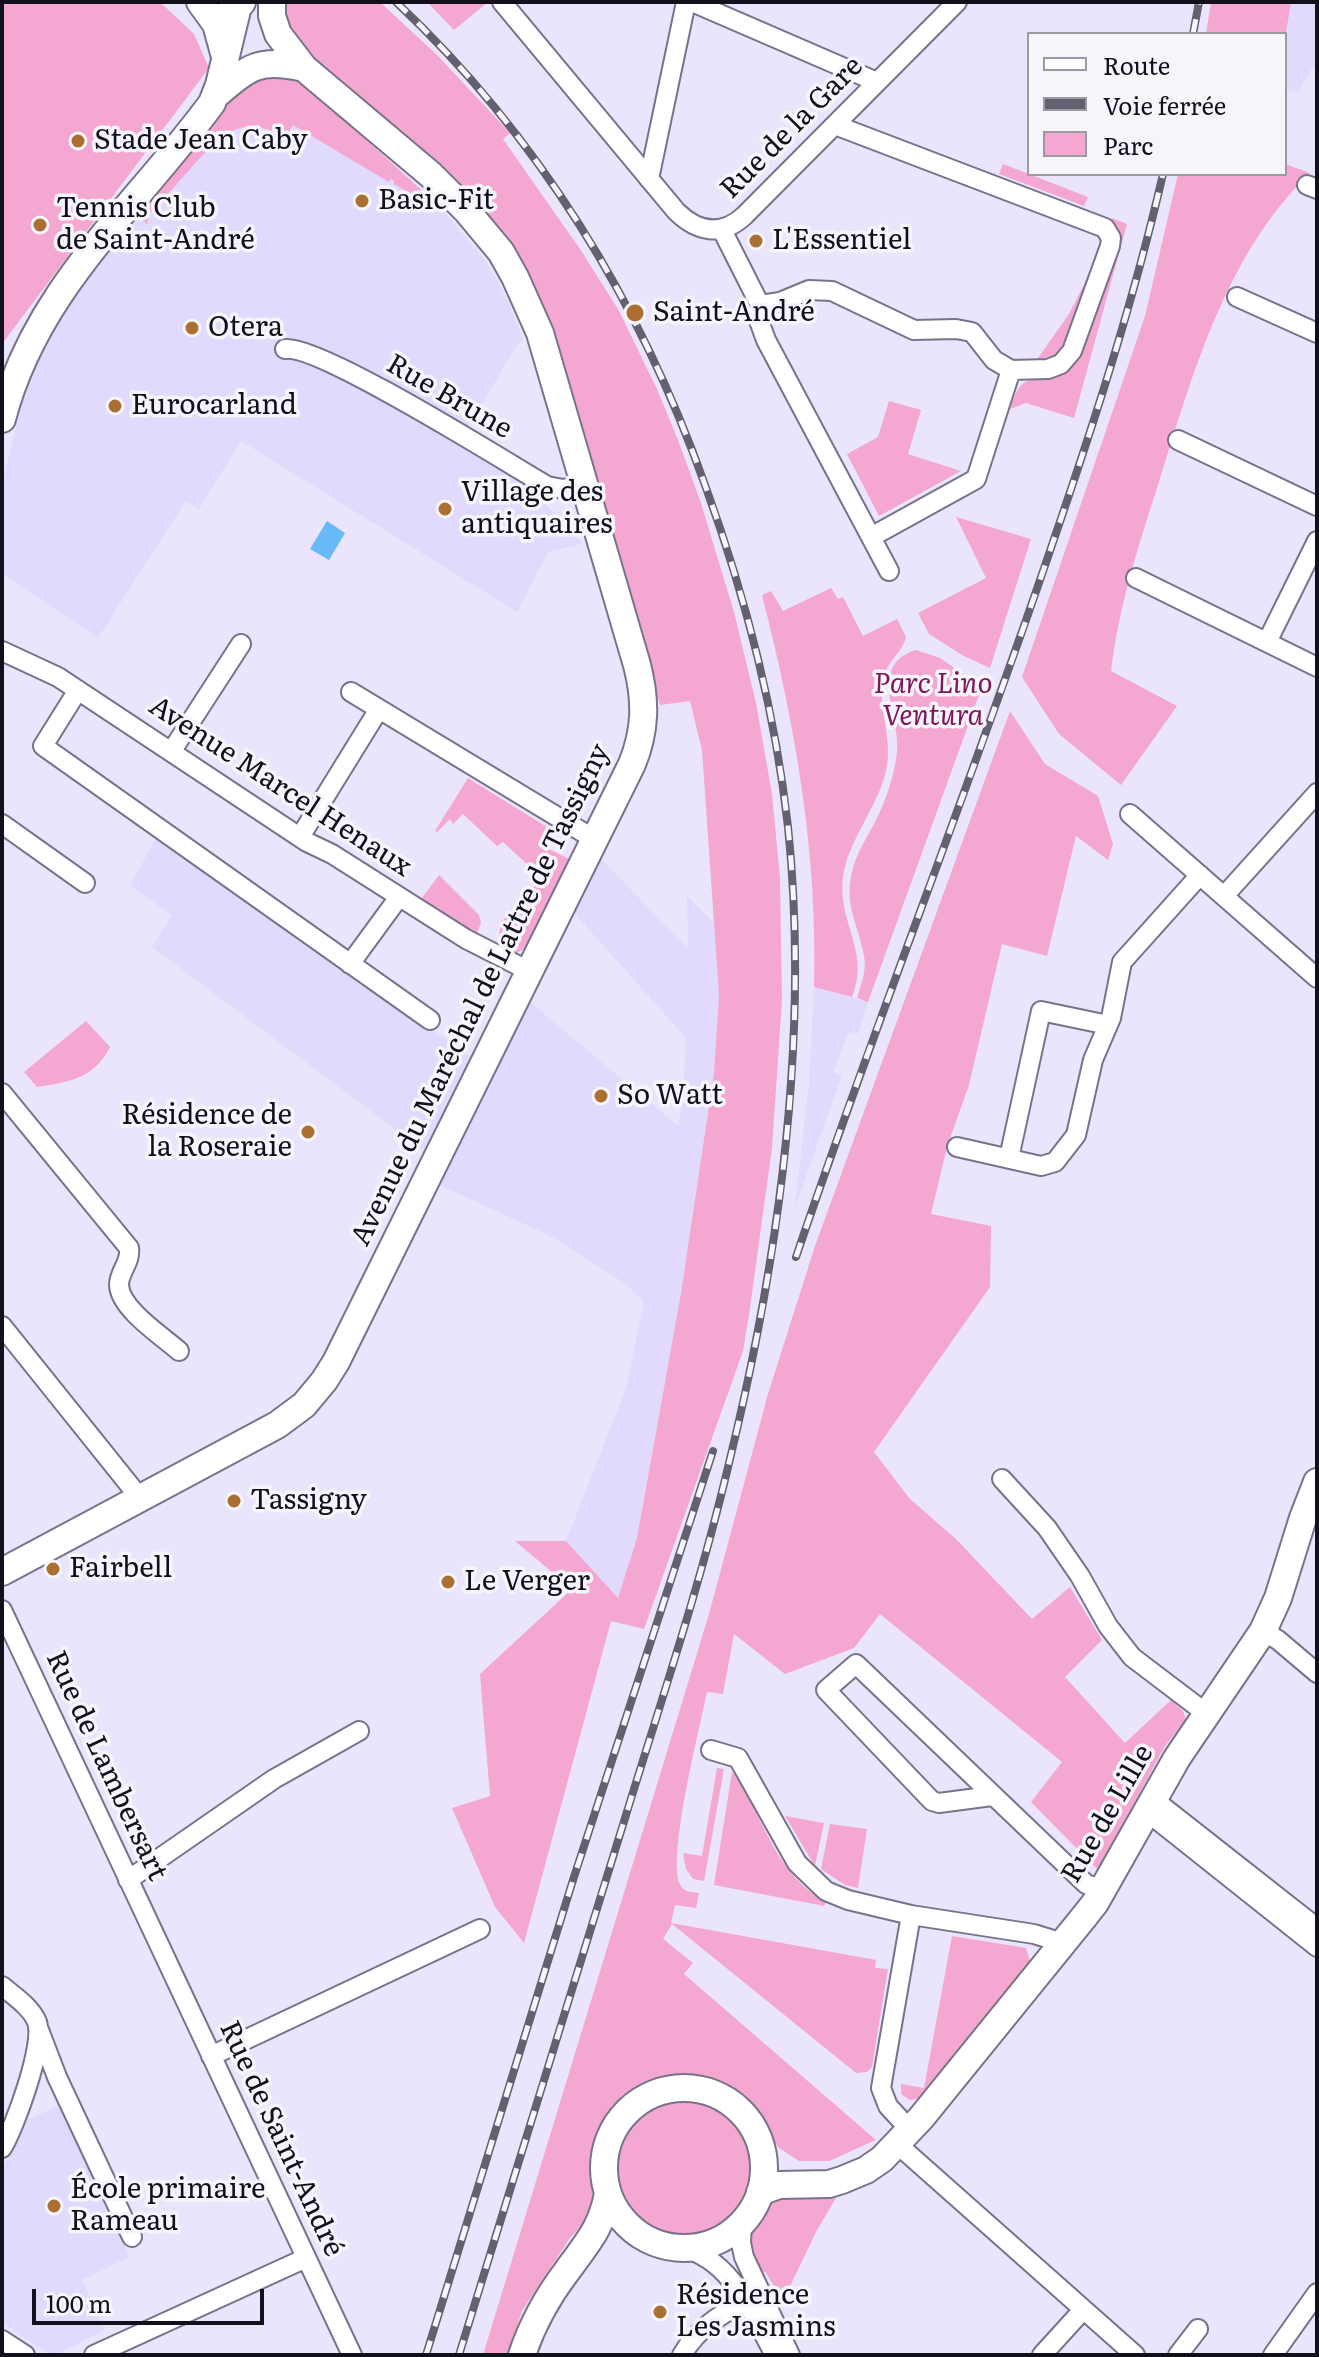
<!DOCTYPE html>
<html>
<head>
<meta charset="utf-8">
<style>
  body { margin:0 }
  #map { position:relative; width:1319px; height:2357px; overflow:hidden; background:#eae5fc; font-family:Literata,serif }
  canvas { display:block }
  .frame { position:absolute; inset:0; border:4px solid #12101a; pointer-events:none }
  .legend { position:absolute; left:1027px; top:32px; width:260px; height:144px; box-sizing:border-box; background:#f6f5fb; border:2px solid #9b99a1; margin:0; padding:10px 14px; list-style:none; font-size:24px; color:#12101a }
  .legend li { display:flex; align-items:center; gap:16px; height:40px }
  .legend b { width:40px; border:2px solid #9b99a1 }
  .scale { position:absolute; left:32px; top:2289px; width:232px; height:36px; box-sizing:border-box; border:4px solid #12101a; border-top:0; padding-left:10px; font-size:24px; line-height:28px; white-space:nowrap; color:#12101a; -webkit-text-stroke:6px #f6f5fb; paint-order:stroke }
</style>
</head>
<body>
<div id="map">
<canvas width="1319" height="2357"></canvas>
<div class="frame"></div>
<ul class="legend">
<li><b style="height:10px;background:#fff"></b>Route</li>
<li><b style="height:10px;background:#63606f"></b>Voie ferrée</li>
<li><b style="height:22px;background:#f4a7d0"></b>Parc</li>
</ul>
<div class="scale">100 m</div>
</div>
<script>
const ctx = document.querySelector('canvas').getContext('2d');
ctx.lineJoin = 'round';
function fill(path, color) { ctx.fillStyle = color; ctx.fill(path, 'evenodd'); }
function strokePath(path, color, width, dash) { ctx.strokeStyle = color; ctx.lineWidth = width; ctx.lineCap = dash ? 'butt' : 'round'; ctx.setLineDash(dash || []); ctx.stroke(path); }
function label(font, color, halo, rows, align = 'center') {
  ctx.font = font + ' Literata,serif'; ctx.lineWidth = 7; ctx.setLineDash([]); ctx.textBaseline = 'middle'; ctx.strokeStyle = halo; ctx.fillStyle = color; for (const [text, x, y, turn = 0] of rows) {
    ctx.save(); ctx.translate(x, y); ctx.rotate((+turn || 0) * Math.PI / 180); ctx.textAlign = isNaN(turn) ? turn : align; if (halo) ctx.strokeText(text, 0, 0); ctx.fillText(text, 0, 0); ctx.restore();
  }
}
const built = new Path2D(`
  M1291,2H1317V70L1312,68L1299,93L1285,90V39Z
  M243,82L307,86L446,214L485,260L509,302L523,341L518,343L458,445L528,486L583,543L548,552L517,612L241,441L199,509L186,501L98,638L2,574V484L27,385L44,343L92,267Z
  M159,832L472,1058L427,1153L152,947L172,915L130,886Z
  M601,859L688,948L687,896L714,923L719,995L714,1074L681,1293L637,1538L618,1599L566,1541L626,1388L644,1301L624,1283L552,1237L440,1185L530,1002L678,1126L683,1096L686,1038L574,913Z
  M814,987L868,1002L858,1034L848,1032L834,1072L842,1076L795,1207L809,1083Z
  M60,2105L130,2257L82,2280L105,2330L56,2355L47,2353L2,2322V2169L27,2120Z`);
const green = new Path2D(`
  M2,2H160L194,34L209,68L2,344Z
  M286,2H380L438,56L510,133L503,139L580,249L618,309L657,389L678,440L701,503L734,612L756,703L772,794L780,878L782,1000L772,1148L749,1315L743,1351L644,1629L611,1621L524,1943L495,1907L452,1808L490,1796L480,1674L572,1589L515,1541H566L618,1598L637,1538L681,1293L714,1073L719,995L702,750L690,701L660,705L581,433L535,286L511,247L457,190L304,49L283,24Z
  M427,2H488L454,30Z
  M1211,2H1291L1285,39V34H1206Z
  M291,76L307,86L428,196L425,202L394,184V181L391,179L389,182L293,125L286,137C241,113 221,134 191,168C177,184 163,199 149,215L147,224L137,215L243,82L255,77Z
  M1003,164L1088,197L1084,206L999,174Z
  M1285,164L1310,173C1226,254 1193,373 1159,482C1139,544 1119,605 1111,671L1177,706L1121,785L1059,734L1022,677L1145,316L1178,174H1285Z
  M1112,218L1127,224L1074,418L1026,403L1010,409C1024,360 1041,394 1070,367C1090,349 1109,269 1119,239L1112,222Z
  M1090,273L1093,274L1076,327L1058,359L1033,365L1069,314Z
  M889,401L921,410L908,454L961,471L879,516L847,454L878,437Z
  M956,517L1031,539L990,668L962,655L929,634L918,613L986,578Z
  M831,588L838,599L843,597L863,636L897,619L906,637C901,656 884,662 882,685C880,716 894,744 885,775C875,811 848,841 843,877C837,922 871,952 852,997L814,987C818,853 795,724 762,595L771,591L783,611Z
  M916,650L940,658L982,687L868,1002L857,998C861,985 867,970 864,956C860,931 847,910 850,884C852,860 864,843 875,822C886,801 894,776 897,753C902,718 866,665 916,650Z
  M1010,711L1045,764L1098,796L1113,844L1108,860L1076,836L1047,956L1002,944L969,1085L947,1147L931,1214L991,1226L990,1287L874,1452L910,1499L956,1539L1032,1619L1070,1587L1102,1640L1065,1677L1125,1743L1171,1700L1183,1711L1186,1720L1165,1746L1098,1870L1031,1802L1062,1762L880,1614L854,1648L785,1674L734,1634L723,1694L707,1692C699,1731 669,1849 679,1882C682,1892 690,1892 699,1893L696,1908L675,1905L671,1923L876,1960L875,1968L888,1969L872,2067L867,2072L856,2073L672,1924L663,1939L693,1963L684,1974L876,2140L829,2161H799L779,2148L755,2112L736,2091L716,2082L685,2075L652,2081L612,2105L596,2135L591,2165L593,2203L586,2221L570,2238L522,2311L508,2355H483L709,1614L768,1394L815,1246Z
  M468,778L555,832L547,848L569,859L525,948L517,953L498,943L501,922L542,878L503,842L497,846L463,814L453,824L450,819L437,832L435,831Z
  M439,875L479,915L481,923L477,933L419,902Z
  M86,1021L110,1047C94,1079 68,1082 37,1087L24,1072Z
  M717,1768L724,1769L704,1881L693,1879L686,1869L683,1853L702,1856Z
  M732,1772L738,1776C763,1821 778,1877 826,1902L824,1906L714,1885Z
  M785,1816L824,1823L815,1866Z
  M830,1824L867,1829L858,1888L845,1885L821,1869Z
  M952,1936L1026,1948L1030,1961L925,2092L917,2099L910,2100L901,2094V2084L924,2088Z
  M614 2168a70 70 0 1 1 140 0a70 70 0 1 1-140 0Z
  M781,2193H839L817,2230L783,2301L766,2273L759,2269L749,2236L761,2211Z`);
const water = new Path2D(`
  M327,521L345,533L329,560L310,549Z`);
const street = new Path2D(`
  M502,2L676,211C697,232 721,237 744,216L957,2
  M692,2L877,82
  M649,179L686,2
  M1307,185L1317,189
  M722,230L760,305L758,318L766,340L889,571
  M1237,297L1317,333
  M760,305L780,302L809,290L832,291L914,330L956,329L972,332L994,360L1011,370L1048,369L1061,364L1072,351L1110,246L1111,238L1105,228L835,125
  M285,349C319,344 506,462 547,486L563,489L585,486
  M1178,440L1317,506
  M871,537L976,479L1011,370
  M1136,578L1317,667
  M1267,642L1317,541
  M2,651L58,677L307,842L332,854L466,939L529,971
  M78,690L43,746L430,1020
  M351,692L594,839
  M171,752L241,644
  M1130,814L1317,978
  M2,824L85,883
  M300,837L379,709
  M1224,896L1317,793
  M350,964L399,897
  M2,1093L129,1248C131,1263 119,1271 119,1285C120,1309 162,1336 179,1351
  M957,1147L1041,1166L1055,1162L1076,1135L1093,1060L1111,1018L1122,962L1200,875
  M1009,1158L1041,1011L1108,1025
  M2,1326L140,1498
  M1002,1479L1047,1528L1080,1576L1108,1626L1132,1657L1207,1714
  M2,1610L352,2355
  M1263,1631L1278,1640L1317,1673
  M711,1750L738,1758L797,1863L826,1891L848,1900L911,1915L1034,1934L1063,1943
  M992,1796L939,1803L932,1801L826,1690L856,1664L1086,1884L1102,1890
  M1153,1799L1317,1928
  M1146,1811L1317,1947
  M128,1880L274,1779L359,1731
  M2,1986C14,1996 31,2007 37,2022C45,2044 15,2127 2,2148
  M39,2030L57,2077L132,2237
  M211,2056L480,1929
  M910,2130L888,2106L881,2088L911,1915
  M896,2143L1135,2355
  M742,2223L741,2243L744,2257L790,2355
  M682,2248C732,2259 752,2314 775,2355
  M2,2340L25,2355
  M94,2355L306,2258
  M682,2355C697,2329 718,2316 744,2302
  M1042,2355L1082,2311
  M1178,2355L1198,2329
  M1273,2355L1317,2293`);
const secondary = new Path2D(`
  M200,2L216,24L224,53
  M216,95C250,66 259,58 304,68
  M2,419C36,288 135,208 212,103L219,85L239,2
  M2,1572L277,1425L304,1405L324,1381L336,1362L632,764C646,730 646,700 637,665L540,333L515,277L501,252L466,210L431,175L304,68L278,34L272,16V2
  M604 2168a80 80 0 1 1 160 0a80 80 0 1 1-160 0Z
  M760,2192L779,2185L829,2184L842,2180L866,2170L882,2159L921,2118L1084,1917L1095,1903L1177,1758L1263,1631L1278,1598L1303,1518L1317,1482
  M522,2355C532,2325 548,2296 567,2271C587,2243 602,2228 608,2193`);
const primary = new Path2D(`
  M232,2H241`);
const rail = new Path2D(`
  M396,2C538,135 640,302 705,485C745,595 775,710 788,827C810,1038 779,1258 729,1463C702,1578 665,1689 630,1802C573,1986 516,2171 459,2355
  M1193,34L1199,2
  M796,1257C877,1018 971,784 1052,545C1094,423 1134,300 1163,174
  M426,2355L573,1880L713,1451`);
const markers = [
  [78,141,8,"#ab6f31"],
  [362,201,8,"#ab6f31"],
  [40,225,8,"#ab6f31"],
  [756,241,8,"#ab6f31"],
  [635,313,10,"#ab6f31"],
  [192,328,8,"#ab6f31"],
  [115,406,8,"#ab6f31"],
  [445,509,8,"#ab6f31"],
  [601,1096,8,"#ab6f31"],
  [308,1132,8,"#ab6f31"],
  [234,1501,8,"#ab6f31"],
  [53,1569,8,"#ab6f31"],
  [448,1582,8,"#ab6f31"],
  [54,2206,8,"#ab6f31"],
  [660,2312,8,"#ab6f31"]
];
const streetNames = [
  ["Rue de la Gare",792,128,-45],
  ["Rue Brune",449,397,30],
  ["Avenue Marcel Henaux",280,787,33],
  ["Avenue du Maréchal de Lattre de Tassigny",481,995,-64],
  ["Rue de Lambersart",106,1766,65],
  ["Rue de Lille",1108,1814,-60],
  ["Rue de Saint-André",281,2139,65]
];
const poiNames = [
  ["Stade Jean Caby",94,141],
  ["Basic-Fit",378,201],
  ["Tennis Club",56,209],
  ["de Saint-André",56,241],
  ["L'Essentiel",772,241],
  ["Saint-André",653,313],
  ["Otera",208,328],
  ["Eurocarland",131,406],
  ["Village des",461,493],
  ["antiquaires",461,525],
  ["So Watt",617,1096],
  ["Résidence de",292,1116,"right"],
  ["la Roseraie",292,1148,"right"],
  ["Tassigny",250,1501],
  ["Fairbell",69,1569],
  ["Le Verger",464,1582],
  ["École primaire",70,2190],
  ["Rameau",70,2222],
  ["Résidence",676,2296],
  ["Les Jasmins",676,2328]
];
const parkNames = [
  ["Parc Lino",933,685],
  ["Ventura",933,717]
];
fill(built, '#e1dafd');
fill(green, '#f4a7d0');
fill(water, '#67b9f7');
strokePath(street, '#78738c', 22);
strokePath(secondary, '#78738c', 30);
strokePath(primary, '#78738c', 32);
strokePath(street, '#fff', 18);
strokePath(secondary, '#fff', 26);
strokePath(primary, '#fff', 28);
strokePath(rail, '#63606f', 8);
strokePath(rail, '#f6f5fb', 5, [15]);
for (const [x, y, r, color] of markers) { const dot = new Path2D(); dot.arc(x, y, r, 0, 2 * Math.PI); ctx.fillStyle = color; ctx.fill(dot); strokePath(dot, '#f6f5fb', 3); }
label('28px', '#12101a', '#f6f5fb', streetNames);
label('28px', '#12101a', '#f6f5fb', poiNames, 'left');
label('italic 28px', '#7d175a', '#f6f5fb', parkNames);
</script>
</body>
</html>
